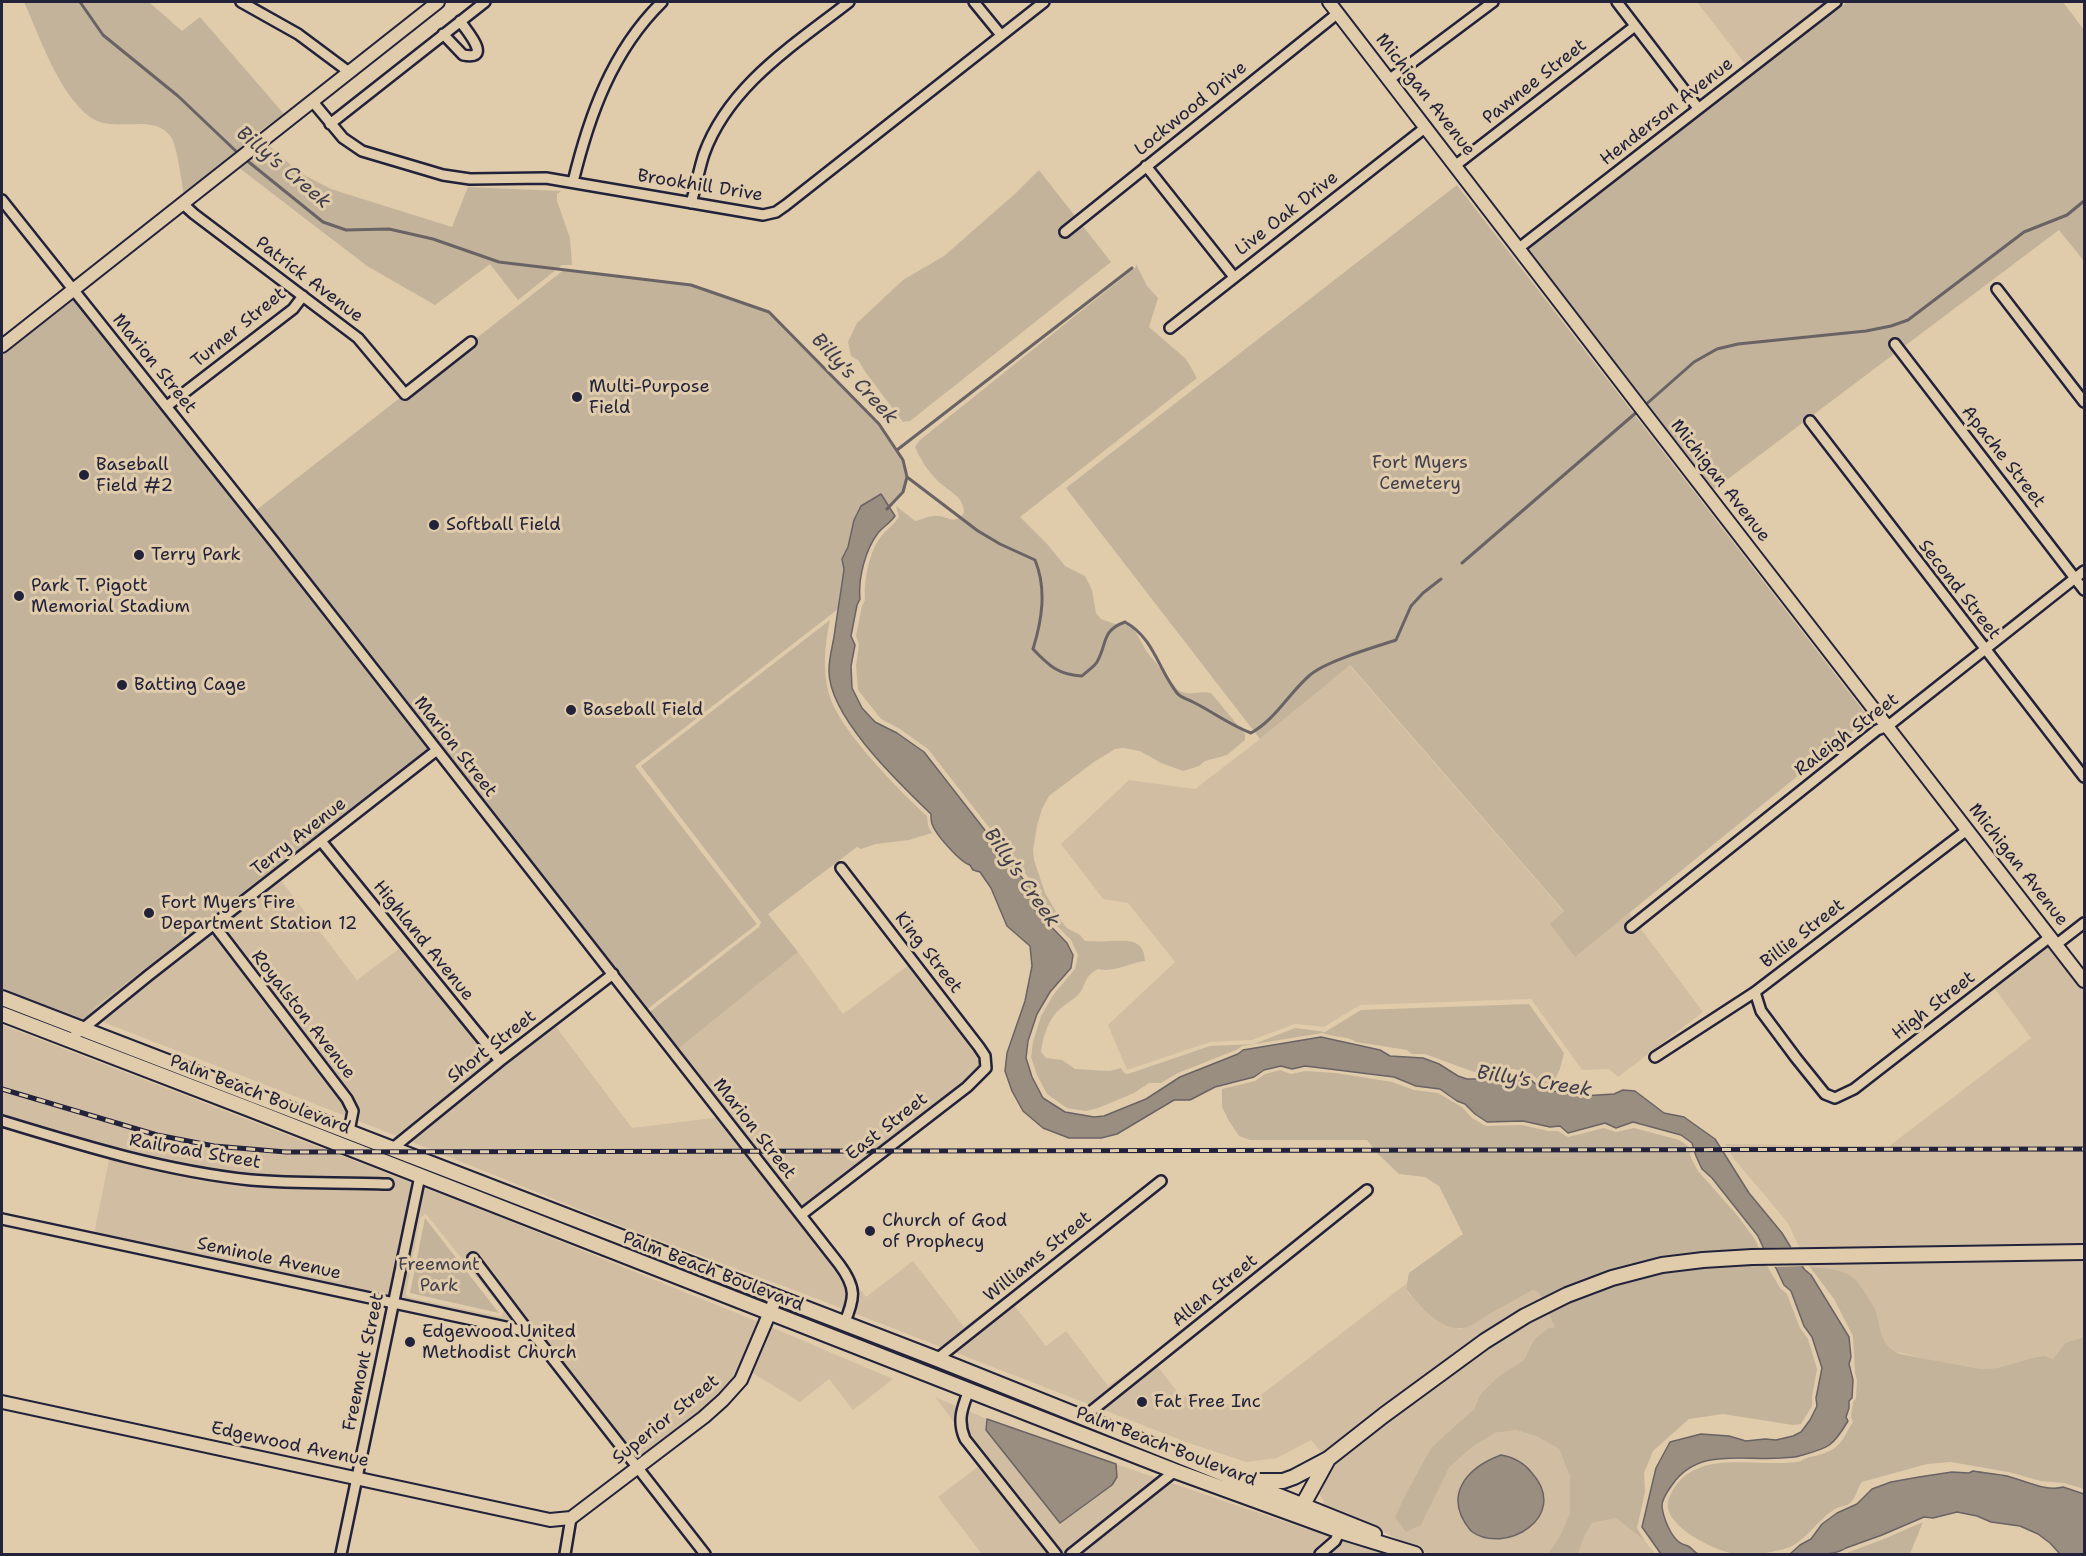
<!DOCTYPE html>
<html>
<head>
<meta charset="utf-8">
<style>
  body { margin:0 }
  #map { position:relative; width:2086px; height:1556px; overflow:hidden; background:#e0ccab; font-family:"Shantell Sans",sans-serif }
  canvas { display:block }
  .frame { position:absolute; inset:0; border:3px solid #22223b; pointer-events:none }
</style>
</head>
<body>
<div id="map">
<canvas width="2086" height="1556"></canvas>
<div class="frame"></div>
</div>
<script>
const ctx = document.querySelector('canvas').getContext('2d');
ctx.lineJoin = 'round';
function fill(path, color) { ctx.fillStyle = color; ctx.fill(path, 'evenodd'); }
function strokePath(path, color, width, dash) { ctx.strokeStyle = color; ctx.lineWidth = width; ctx.lineCap = dash ? 'butt' : 'round'; ctx.setLineDash(dash || []); ctx.stroke(path); }
function label(font, color, halo, rows, align = 'center') {
  ctx.font = font + ' "Shantell Sans",sans-serif'; ctx.lineWidth = 6; ctx.setLineDash([]); ctx.textBaseline = 'middle'; ctx.strokeStyle = halo; ctx.fillStyle = color; for (const [text, x, y, turn = 0] of rows) {
    ctx.save(); ctx.translate(x, y); ctx.rotate((+turn || 0) * Math.PI / 180); ctx.textAlign = isNaN(turn) ? turn : align; if (halo) ctx.strokeText(text, 0, 0); ctx.fillText(text, 0, 0); ctx.restore();
  }
}
const built = new Path2D(`
  M1697,2H1836L1749,69Z
  M326,611L431,745L273,870L357,980L408,942L495,1056L548,1016L632,1128L721,1117L673,1053L798,952L843,1014L913,962L990,1063L799,1209L866,1297L913,1261L964,1327L1006,1295L1046,1346L1066,1331L1108,1386L1150,1357L1180,1395L1245,1407L1406,1284V1288L1409,1294L1427,1313L1441,1323L1460,1329L1533,1290L1538,1292L1543,1300L1324,1455L1311,1440L1277,1458L1246,1462L1186,1442L802,1293L631,1230L392,1134L41,998L142,751Z
  M1349,665L1564,912L1574,956L1629,913L1703,1012L1618,1077L1609,1069L1582,1070L1531,999L1360,1005L1324,1027L1295,1024L1252,1040L1210,1042L1127,1070L1108,1025L1175,962L1128,903L1103,899L1061,844L1129,780L1195,789L1260,739Z
  M2050,945L2084,990V1247L1801,1251L1788,1223L1734,1159L1725,1144L1888,1147L2031,1038L1993,986Z
  M2,1025L495,1215L761,1323L739,1374L732,1383L702,1411L636,1461L522,1327L509,1322L388,1298L94,1234L111,1150L2,1118ZM426,1214L503,1310V1314L501,1317L407,1297L406,1293L420,1218Z
  M2084,1257V1337L2065,1343L2053,1359L2044,1356L2036,1357L1997,1368L1981,1369L1926,1359L1893,1351L1882,1339L1874,1307L1855,1279L1841,1272L1819,1267H1810L1806,1262Z
  M1547,1310L1555,1327L1548,1328L1535,1340L1524,1360L1499,1376L1481,1393L1474,1409L1455,1428L1421,1525L1449,1468L1472,1447L1495,1433L1516,1430L1536,1436L1559,1449L1570,1477V1512L1561,1534L1548,1554H1430L1410,1547L1388,1534L1323,1506L1324,1502L1316,1488L1335,1460L1487,1345Z
  M771,1327L893,1379L853,1410L829,1379L800,1402L751,1372Z
  M935,1397L987,1419L986,1430L1117,1477L1116,1464L1306,1529H1316L1397,1554H982L938,1497L984,1462Z
  M1616,1518L1645,1541L1655,1554H1578L1584,1537L1592,1523Z`);
const green = new Path2D(`
  M24,2H149L182,31L200,17L284,114L256,134L259,137L184,196C182,184 177,145 171,137C153,111 114,135 90,117C58,93 40,37 24,2Z
  M1847,2H2063L2084,30V261L2059,230L1712,491L1525,249Z
  M267,144L300,173L331,189L452,227L468,187L561,191L557,194V201L570,238L572,265H562L518,300L490,264L435,305L367,266L238,167Z
  M1039,170L1111,262L910,421L903,422L866,373L858,360L851,356L848,342L857,323L903,280L944,256L1016,193Z
  M1457,185L1869,718L1575,957L1550,924L1564,911L1350,665L1260,739L1066,488Z
  M1136,264L1147,286L1158,298L1149,327L1186,359L1197,378L1020,517L1048,545L1065,566L1085,576L1092,590L1096,613L1101,619L1115,624L1123,622L1131,624L1147,652L1178,690C1189,697 1199,690 1211,693L1245,734V740L1227,755L1205,761L1199,766L1183,771L1161,763L1140,751L1123,748L1115,749L1094,762L1049,796L1042,809L1037,826L1033,850L1034,860L1045,893L1062,922L1067,928L1080,935L1085,941C1093,941 1101,942 1109,941C1127,941 1144,938 1145,961C1129,963 1114,973 1098,969C1083,977 1087,985 1078,995C1073,1000 1065,1004 1060,1009C1048,1019 1043,1037 1041,1052L1046,1058L1062,1060L1075,1069L1110,1071L1121,1068L1124,1073L1128,1074L1210,1046L1254,1044L1295,1028L1325,1032L1361,1010L1529,1004L1564,1053L1560,1069L1552,1085H1543L1532,1074L1514,1069L1498,1068L1474,1072L1425,1054H1412L1407,1050L1356,1042C1345,1035 1334,1038 1323,1033L1242,1046L1236,1050L1178,1073L1161,1083H1149L1134,1093L1098,1108L1086,1111L1067,1108L1047,1094L1037,1075L1031,1057L1033,1042L1041,1016L1054,994L1075,969L1078,955L1071,940L1038,907L1042,891L1027,876L928,749L900,729L881,719L858,690L856,666L859,644L856,636L862,606L865,600C864,580 869,550 883,534C889,528 894,524 899,517L896,506L915,521C922,520 927,516 933,516C948,514 952,527 964,513C964,495 947,491 937,480C928,471 920,459 915,447L920,440L1136,267Z
  M565,269L691,285L769,312L879,424L903,460L907,477L903,492L881,513L870,527L855,596L635,766L757,924L645,1011L255,511Z
  M76,295L326,611L322,614L427,749L95,1007L81,1026L2,996V353Z
  M830,620C825,643 822,671 829,694C839,730 899,790 927,816L928,826L932,833L909,840L876,844L861,849L857,847L768,914L798,952L673,1053L647,1014L759,927L761,922L641,766Z
  M1280,1070L1291,1074L1305,1071L1336,1073L1392,1082L1414,1090L1438,1093L1462,1107L1472,1118L1486,1126L1522,1125L1548,1131H1558L1568,1137L1604,1128L1616,1132L1634,1128L1679,1140L1688,1146L1691,1158L1698,1171L1737,1215L1754,1238L1761,1252L1703,1255L1543,1300L1538,1292L1533,1290C1519,1298 1505,1305 1491,1313C1482,1318 1472,1327 1462,1328C1442,1332 1415,1303 1406,1288L1409,1273L1463,1234L1439,1186L1425,1177L1399,1174L1378,1154L1367,1140H1250L1239,1136L1229,1121L1222,1107V1089L1255,1081L1265,1074Z
  M425,1218L499,1313L410,1293Z
  M1765,1262L1780,1288L1787,1294L1800,1328L1808,1339L1817,1369L1812,1397V1406L1801,1424L1793,1425L1723,1414L1689,1419L1653,1451L1644,1473L1645,1492L1637,1528L1645,1541L1616,1518L1592,1523L1584,1537L1578,1554H1548L1561,1534L1570,1512V1477L1559,1449L1536,1436L1516,1430L1495,1433L1472,1447L1449,1468L1421,1525L1406,1532L1395,1517L1405,1496L1431,1448L1474,1409L1481,1393L1499,1376L1524,1360L1534,1340L1548,1328L1555,1327L1547,1310C1584,1293 1624,1278 1665,1270C1698,1264 1732,1264 1765,1262Z
  M1810,1267C1822,1267 1846,1270 1855,1279C1860,1284 1870,1300 1874,1307C1882,1325 1877,1344 1900,1354L1981,1369L1997,1368L2036,1357L2044,1356L2053,1359L2065,1343L2084,1337V1489L2064,1483L2041,1481L2008,1472L1951,1462L1927,1464L1862,1482C1857,1488 1857,1496 1851,1502C1847,1507 1840,1506 1835,1509C1819,1519 1810,1535 1794,1545C1782,1552 1749,1556 1736,1554C1716,1552 1658,1524 1669,1498C1687,1454 1735,1463 1773,1463C1781,1463 1793,1463 1801,1461C1803,1460 1806,1458 1809,1457C1818,1456 1831,1452 1838,1445C1844,1440 1848,1429 1853,1422L1851,1417L1853,1402L1856,1398L1857,1380L1855,1373L1853,1336L1834,1299Z
  M1923,1522L1910,1554H1846L1849,1552L1884,1539Z`);
const water = new Path2D(`
  M881,494L895,516C890,523 883,527 878,533C865,550 858,579 860,599L857,605L851,636L855,645L851,666L852,688L862,708L875,722L897,733L924,752L1023,879L1038,893L1033,908L1067,943L1073,955L1071,968L1050,992L1037,1014L1028,1041L1026,1058L1032,1077L1043,1098L1065,1112L1094,1117L1104,1116L1146,1099L1180,1077L1238,1054L1243,1050L1321,1037L1380,1050L1390,1056L1423,1058L1439,1064L1458,1076L1467,1079H1482L1498,1073H1512L1530,1079L1541,1089L1583,1096L1614,1094L1623,1090L1635,1091L1664,1113L1684,1117L1715,1139L1749,1193L1782,1233L1804,1269L1811,1275L1849,1337L1851,1357L1849,1364L1853,1380L1852,1398L1849,1401V1408L1846,1417L1848,1421C1832,1448 1828,1448 1799,1456C1794,1458 1787,1457 1781,1458C1742,1461 1698,1447 1672,1485C1668,1491 1662,1498 1662,1506C1663,1517 1670,1535 1679,1542C1681,1544 1685,1545 1688,1546C1692,1548 1694,1552 1698,1554H1661L1642,1527L1656,1468L1670,1442L1701,1434L1729,1436L1746,1441L1765,1439L1776,1440L1793,1436L1801,1432L1810,1420L1817,1406L1816,1398L1822,1368L1812,1337L1804,1326L1791,1291L1784,1285L1776,1268L1767,1256L1758,1236L1712,1178L1702,1169L1696,1156L1692,1143L1681,1135L1633,1122L1616,1128L1605,1123L1568,1133L1560,1126L1550,1127L1523,1121L1487,1122L1475,1114L1465,1104L1457,1101L1440,1089L1416,1086L1394,1077L1305,1066L1292,1069L1281,1066L1264,1070L1254,1077L1215,1087L1190,1100H1174L1117,1134L1101,1138H1069L1043,1128L1023,1111L1012,1091L1005,1071L1007,1053L1025,1001L1032,966L1030,946L1007,926L991,888L980,872L973,870L970,865C960,862 936,835 932,824C931,821 931,817 931,814C899,783 828,716 829,670C829,659 832,648 834,637C837,615 841,592 844,569L842,559L848,547L854,520L861,506Z
  M987,1419L1116,1464L1117,1477L1112,1485L1060,1523L986,1430Z
  M1501,1455C1514,1457 1524,1463 1532,1473C1571,1517 1504,1556 1471,1531C1442,1496 1466,1468 1501,1455Z
  M1973,1471C1984,1473 1996,1474 2007,1476C2023,1480 2046,1492 2063,1487L2084,1494V1554H2060L2050,1543L2038,1534L2020,1526L1991,1522L1977,1516L1957,1512L1933,1518L1924,1517L1882,1535L1846,1548C1835,1556 1806,1555 1790,1554L1800,1545L1811,1539L1822,1524L1837,1513L1857,1504L1872,1489L1891,1482L1919,1477L1952,1472L1969,1473Z`);
const pier = new Path2D(`
  M1795,1247L1806,1266L1771,1267L1764,1257L1761,1248Z`);
const stream = new Path2D(`
  M80,2L103,35L178,96L240,155
  M245,159L323,222L346,230L389,229L433,239L499,262L691,285L769,312L879,424L903,460L907,477L903,492L887,509
  M1643,407L1694,362L1717,349L1738,344L1866,331L1891,326L1908,320L2024,232L2067,215L2084,201
  M897,450L1132,268
  M907,477L978,531L1000,544L1035,560C1047,589 1042,620 1033,649C1049,666 1059,675 1082,676C1087,671 1094,667 1097,662C1108,642 1101,631 1125,622C1154,638 1158,669 1177,693C1181,698 1188,699 1193,702C1213,712 1230,725 1251,733C1275,720 1289,693 1310,675C1326,661 1375,647 1396,640L1411,606L1423,593L1441,579
  M1462,563L1638,411`);
const street = new Path2D(`
  M241,2L298,34L349,72
  M974,2L1001,35
  M1617,2L1698,108
  M443,34L463,55C494,61 466,30 460,21
  M1390,79L1493,2
  M313,102L343,138L362,151L443,175L470,179L546,178L763,215L776,212L786,205L1044,2
  M330,124L485,2
  M1456,165L1635,26
  M1146,166L1234,277
  M573,182C589,116 612,51 662,2
  M2,200L275,543L839,1264C857,1288 855,1298 844,1324
  M691,203C696,187 699,169 704,154C729,85 794,45 849,2
  M183,204L194,214L358,338L405,394L471,342
  M1065,232L1338,13
  M1519,248L1836,2
  M1997,289L2084,402
  M1170,328L1426,127
  M1895,344L2084,590
  M167,406L293,309L303,296
  M1810,421L2084,777
  M321,841L500,1061
  M214,925L347,1099L353,1111L349,1131
  M1631,927L1877,730L1888,726L2084,571
  M2057,944L2084,923
  M1755,992L1761,1011L1796,1058L1825,1094L1835,1098L1854,1089L2050,937
  M69,1040L149,975L437,750
  M1655,1057L1755,992L1967,830
  M2,1121C84,1146 165,1171 251,1180C296,1184 343,1182 388,1184
  M393,1148L500,1061L613,974
  M801,1215L967,1087L986,1068L985,1056L979,1047L841,868
  M2,1219L529,1332
  M473,1258L529,1332L538,1340L705,1554
  M937,1359L1161,1181
  M969,1390C962,1408 957,1421 965,1439L1056,1554
  M1084,1417L1367,1190
  M341,1554L420,1176
  M565,1554L571,1518
  M1071,1554L1175,1471
  M1320,1554L1335,1541L1340,1531`);
const secondary = new Path2D(`
  M1329,2L1647,416L2084,981
  M2,346L438,2
  M2,1402L550,1520L571,1518L704,1417L723,1400L741,1380L776,1298`);
const primary = new Path2D(`
  M2,998L937,1359L1374,1534
  M2,1014L252,1110L1175,1471L1340,1531L1415,1554
  M1255,1481H1283L1294,1477L1328,1459L1384,1415L1485,1341L1525,1316L1567,1295L1612,1278L1662,1265L1703,1260L1752,1257L2084,1252
  M1300,1510L1327,1461`);
const rail = new Path2D(`
  M2,1089L157,1135L214,1146L286,1152L2084,1149`);
const markers = [
  [577,397,6,"#22223b"],
  [84,475,6,"#22223b"],
  [434,525,6,"#22223b"],
  [139,555,6,"#22223b"],
  [19,596,6,"#22223b"],
  [122,685,6,"#22223b"],
  [571,710,6,"#22223b"],
  [149,913,6,"#22223b"],
  [870,1231,6,"#22223b"],
  [410,1342,6,"#22223b"],
  [1142,1402,6,"#22223b"]
];
const streetNames = [
  ["Pawnee Street",1535,82,-38],
  ["Michigan Avenue",1425,95,52],
  ["Lockwood Drive",1191,109,-39],
  ["Henderson Avenue",1667,112,-38],
  ["Brookhill Drive",700,186,9],
  ["Live Oak Drive",1287,214,-38],
  ["Patrick Avenue",309,280,37],
  ["Turner Street",239,328,-39],
  ["Marion Street",154,364,51],
  ["Apache Street",2003,457,52],
  ["Michigan Avenue",1720,481,52],
  ["Second Street",1959,590,52],
  ["Raleigh Street",1847,735,-37],
  ["Marion Street",455,747,52],
  ["Terry Avenue",299,837,-38],
  ["Michigan Avenue",2018,865,52],
  ["Billie Street",1803,934,-38],
  ["Highland Avenue",423,941,51],
  ["King Street",928,953,52],
  ["High Street",1934,1006,-38],
  ["Royalston Avenue",303,1015,52],
  ["Short Street",492,1047,-38],
  ["Palm Beach Boulevard",260,1095,21],
  ["East Street",887,1127,-38],
  ["Marion Street",754,1129,52],
  ["Railroad Street",195,1152,10],
  ["Williams Street",1038,1257,-39],
  ["Seminole Avenue",269,1259,12],
  ["Palm Beach Boulevard",713,1272,21],
  ["Allen Street",1215,1291,-39],
  ["Freemont Street",364,1362,-78],
  ["Superior Street",666,1420,-39],
  ["Edgewood Avenue",290,1445,12],
  ["Palm Beach Boulevard",1166,1447,21]
];
const poiNames = [
  ["Multi-Purpose",589,387],
  ["Field",589,408],
  ["Baseball",96,465],
  ["Field #2",96,486],
  ["Softball Field",446,525],
  ["Terry Park",151,555],
  ["Park T. Pigott",31,586],
  ["Memorial Stadium",31,607],
  ["Batting Cage",134,685],
  ["Baseball Field",583,710],
  ["Fort Myers Fire",161,903],
  ["Department Station 12",161,924],
  ["Church of God",882,1221],
  ["of Prophecy",882,1242],
  ["Edgewood United",422,1332],
  ["Methodist Church",422,1353],
  ["Fat Free Inc",1154,1402]
];
const parkNames = [
  ["Fort Myers",1420,463],
  ["Cemetery",1420,484],
  ["Freemont",439,1265],
  ["Park",439,1286]
];
const waterNames = [
  ["Billy's Creek",283,168,40],
  ["Billy's Creek",854,379,47],
  ["Billy's Creek",1021,878,55],
  ["Billy's Creek",1534,1082,9]
];
fill(built, '#d1bea2');
fill(green, '#c4b39b');
fill(water, '#9a8e81');
strokePath(water, '#6a6365', 1.5);
fill(pier, '#e0ccab');
strokePath(stream, '#6a6365', 3);
strokePath(street, '#22223b', 14);
strokePath(secondary, '#22223b', 16);
strokePath(primary, '#22223b', 18);
strokePath(street, '#e0ccab', 9);
strokePath(secondary, '#e0ccab', 12);
strokePath(primary, '#e0ccab', 14);
strokePath(rail, '#22223b', 5);
strokePath(rail, '#e0ccab', 3, [9]);
for (const [x, y, r, color] of markers) { const dot = new Path2D(); dot.arc(x, y, r, 0, 2 * Math.PI); ctx.fillStyle = color; ctx.fill(dot); strokePath(dot, '#e0ccab', 2); }
label('18px', '#22223b', '#e0ccab', streetNames);
label('18px', '#22223b', '#e0ccab', poiNames, 'left');
label('18px', '#423f4e', '#e0ccab', parkNames);
label('italic 20px', '#403d4c', '#e0ccab', waterNames);
</script>
</body>
</html>
